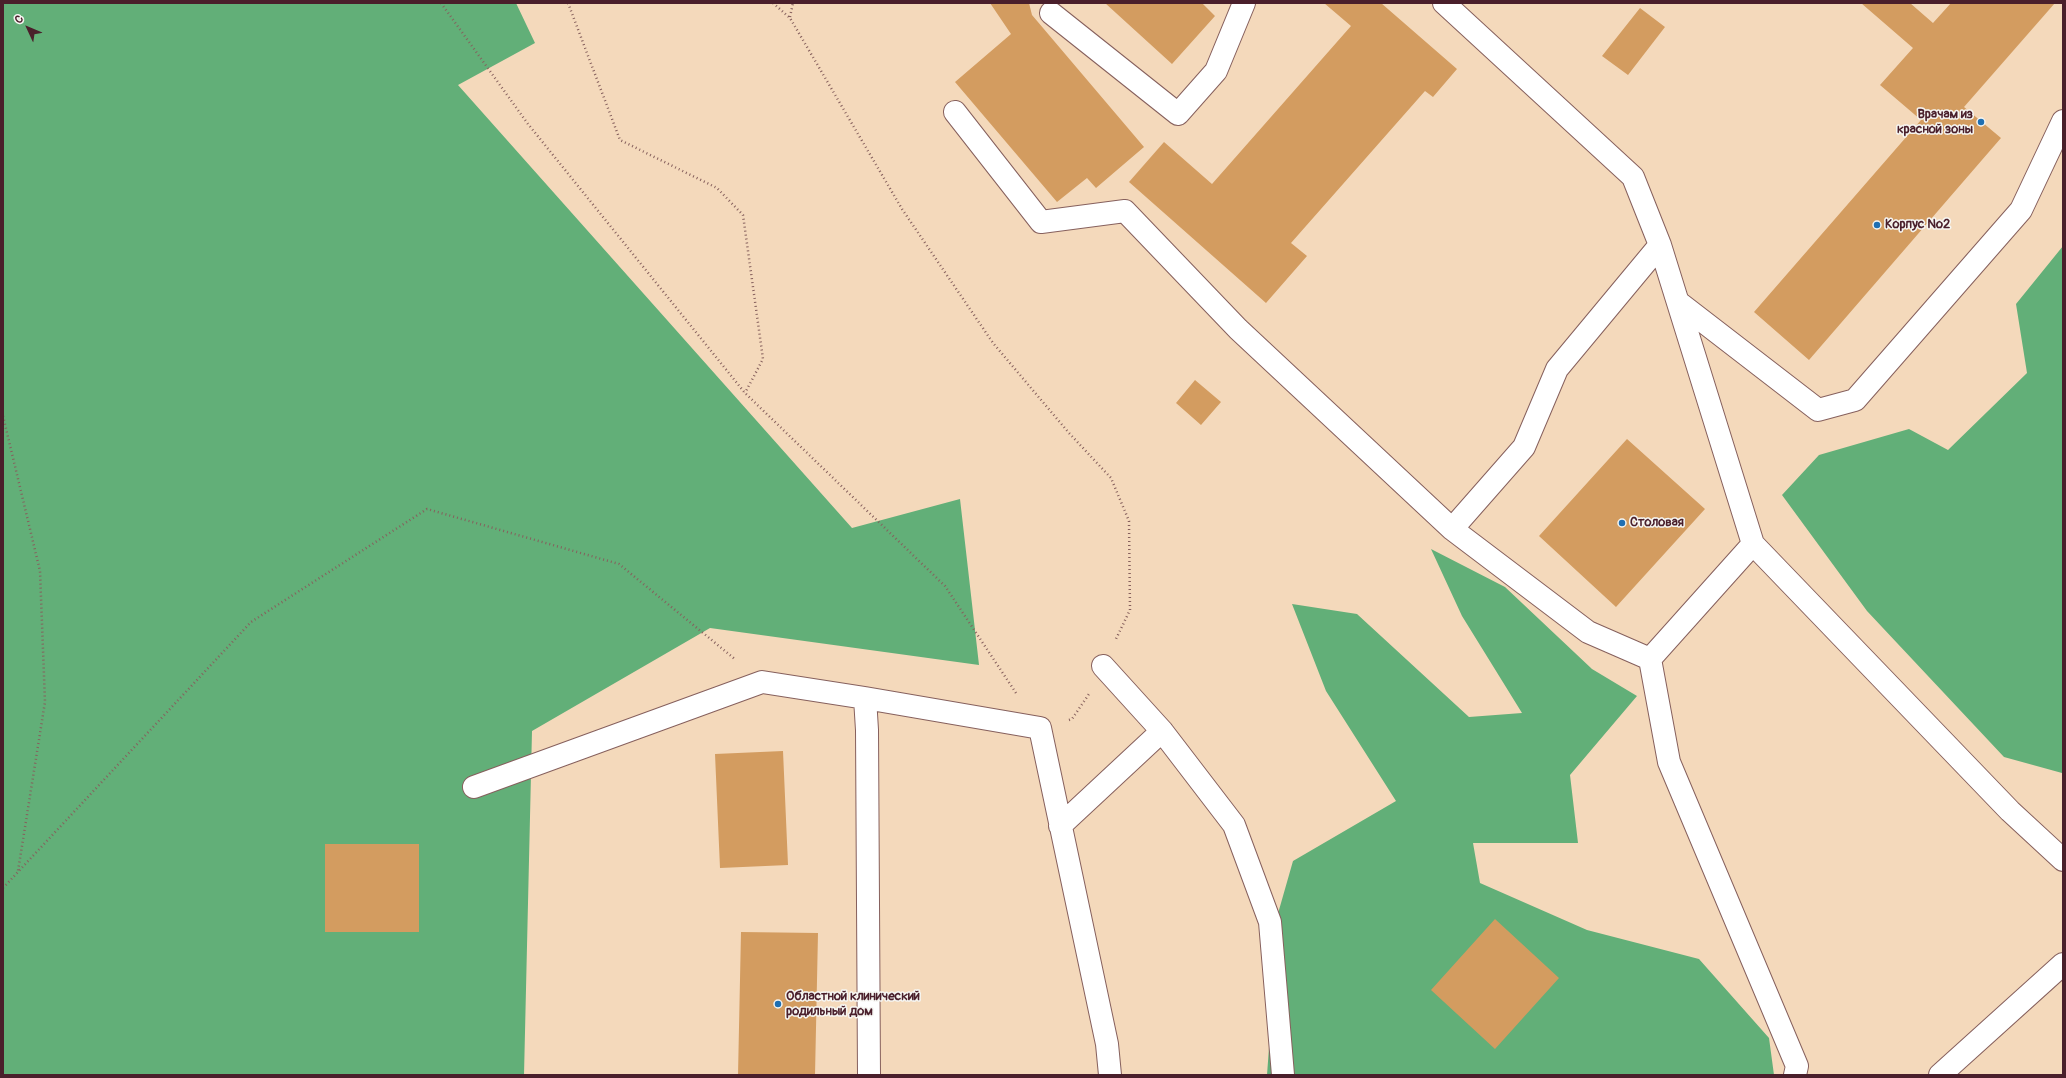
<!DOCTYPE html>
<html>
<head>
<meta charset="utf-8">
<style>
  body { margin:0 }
  #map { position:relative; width:2066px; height:1078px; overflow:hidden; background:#f4d9bb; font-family:Pangolin,sans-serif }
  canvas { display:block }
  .frame { position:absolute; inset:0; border:4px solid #4a1f2b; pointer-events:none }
  .north { position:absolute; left:8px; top:8px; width:40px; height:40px; -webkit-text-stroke:3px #f6f6f2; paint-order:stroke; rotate:314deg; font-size:11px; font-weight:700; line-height:16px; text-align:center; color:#4a1f2b }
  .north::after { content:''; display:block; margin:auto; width:14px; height:18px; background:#4a1f2b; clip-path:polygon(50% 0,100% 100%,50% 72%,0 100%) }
</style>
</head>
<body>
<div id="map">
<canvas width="2066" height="1078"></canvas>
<div class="frame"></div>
<div class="north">С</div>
</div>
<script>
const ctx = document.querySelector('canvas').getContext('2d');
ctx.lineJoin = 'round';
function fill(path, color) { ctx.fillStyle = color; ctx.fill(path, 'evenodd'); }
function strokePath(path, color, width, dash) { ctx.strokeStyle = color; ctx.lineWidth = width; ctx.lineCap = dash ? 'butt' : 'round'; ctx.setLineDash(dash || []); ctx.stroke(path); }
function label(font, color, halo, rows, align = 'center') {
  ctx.font = font + ' Pangolin,sans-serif'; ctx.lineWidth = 3; ctx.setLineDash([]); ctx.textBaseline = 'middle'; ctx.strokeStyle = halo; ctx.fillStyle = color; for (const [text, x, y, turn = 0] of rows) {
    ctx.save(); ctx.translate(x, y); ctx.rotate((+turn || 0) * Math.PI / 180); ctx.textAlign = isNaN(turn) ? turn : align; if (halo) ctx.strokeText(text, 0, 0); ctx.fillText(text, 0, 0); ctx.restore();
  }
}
const forest = new Path2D(`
  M3,3H516L535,43L458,85L852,528L960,499L979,665L710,628L532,731L524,1075H3Z
  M2063,246V773H2062L2004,757L1867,611L1782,495L1819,455L1909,429L1948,450L2027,373L2016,304Z
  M1431,549L1505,587L1592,669L1637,696L1570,775L1578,843H1473L1480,883L1587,930L1699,959L1769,1038L1774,1075H1267L1279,910L1293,861L1396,801L1326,691L1292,604L1357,614L1469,717L1522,713L1462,616Z`);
const building = new Path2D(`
  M990,3H1029L1032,15L1144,147L1096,188L1087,178L1057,202L955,82L1011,34Z
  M1105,3H1202L1215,16L1172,64Z
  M1324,3H1381L1457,69L1433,97L1425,91L1291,243L1307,256L1266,303L1129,182L1164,142L1212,184L1351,26Z
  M1861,3H1910L1933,23L1951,3H2055L1964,107L2001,138L1809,360L1754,312L1921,120L1880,85L1913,48Z
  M1640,8L1665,27L1628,75L1602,56Z
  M1195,380L1221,402L1201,425L1176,403Z
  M1627,439L1705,509L1616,607L1539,536Z
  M783,751L788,865L720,868L715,754Z
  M325,844H419V932H325Z
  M1495,919L1559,978L1495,1049L1431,990Z
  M741,932L818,933L815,1075H738Z`);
const path = new Path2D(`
  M441,3L528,124L745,393L945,586L1016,693
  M568,3L620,140L717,188L743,215L763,359L745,393
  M773,3L790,18L902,209L993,343L1069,433L1111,478L1129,521L1130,610L1116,639
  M790,17L793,3
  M3,416L40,571L45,702L18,871
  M1069,720L1072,719L1089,694
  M3,888L251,622L427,509L619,564L736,660`);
const minor = new Path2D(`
  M1444,3L1633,177L1660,245L1753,544L2010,811L2063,860
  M1051,13L1178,114L1216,71L1244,3
  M955,112L1041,222L1125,211L1238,329L1452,529L1588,632L1650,659
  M1678,302L1818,410L1855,400L2021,210L2063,121
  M1452,529L1524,447L1557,369L1660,245
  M1753,544L1650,659L1669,762L1797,1066L1795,1075
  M1103,666L1162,731L1234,825L1270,922L1283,1075
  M865,698L867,730L869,1075
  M474,787L762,682L865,698L1040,728L1107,1044L1110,1075
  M1060,826L1162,731
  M1940,1075L2063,964`);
const markers = [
  [1981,122,4,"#1f6fb2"],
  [1877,225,4,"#1f6fb2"],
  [1622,523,4,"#1f6fb2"],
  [778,1004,4,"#1f6fb2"]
];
const poiNames = [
  ["Врачам из",1973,115,"right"],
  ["красной зоны",1973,130,"right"],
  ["Корпус №2",1885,225],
  ["Столовая",1630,523],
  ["Областной клинический",786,997],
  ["родильный дом",786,1012]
];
fill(forest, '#62af78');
fill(building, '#d39c60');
strokePath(minor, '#86605d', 24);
strokePath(path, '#86605d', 2.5, [1, 3]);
strokePath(minor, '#fff', 22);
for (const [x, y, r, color] of markers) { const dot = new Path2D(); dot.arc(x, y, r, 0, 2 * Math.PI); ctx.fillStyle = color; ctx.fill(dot); strokePath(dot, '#f6f6f2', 1.5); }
label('bold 13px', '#4a1f2b', '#f6f6f2', poiNames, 'left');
</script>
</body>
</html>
